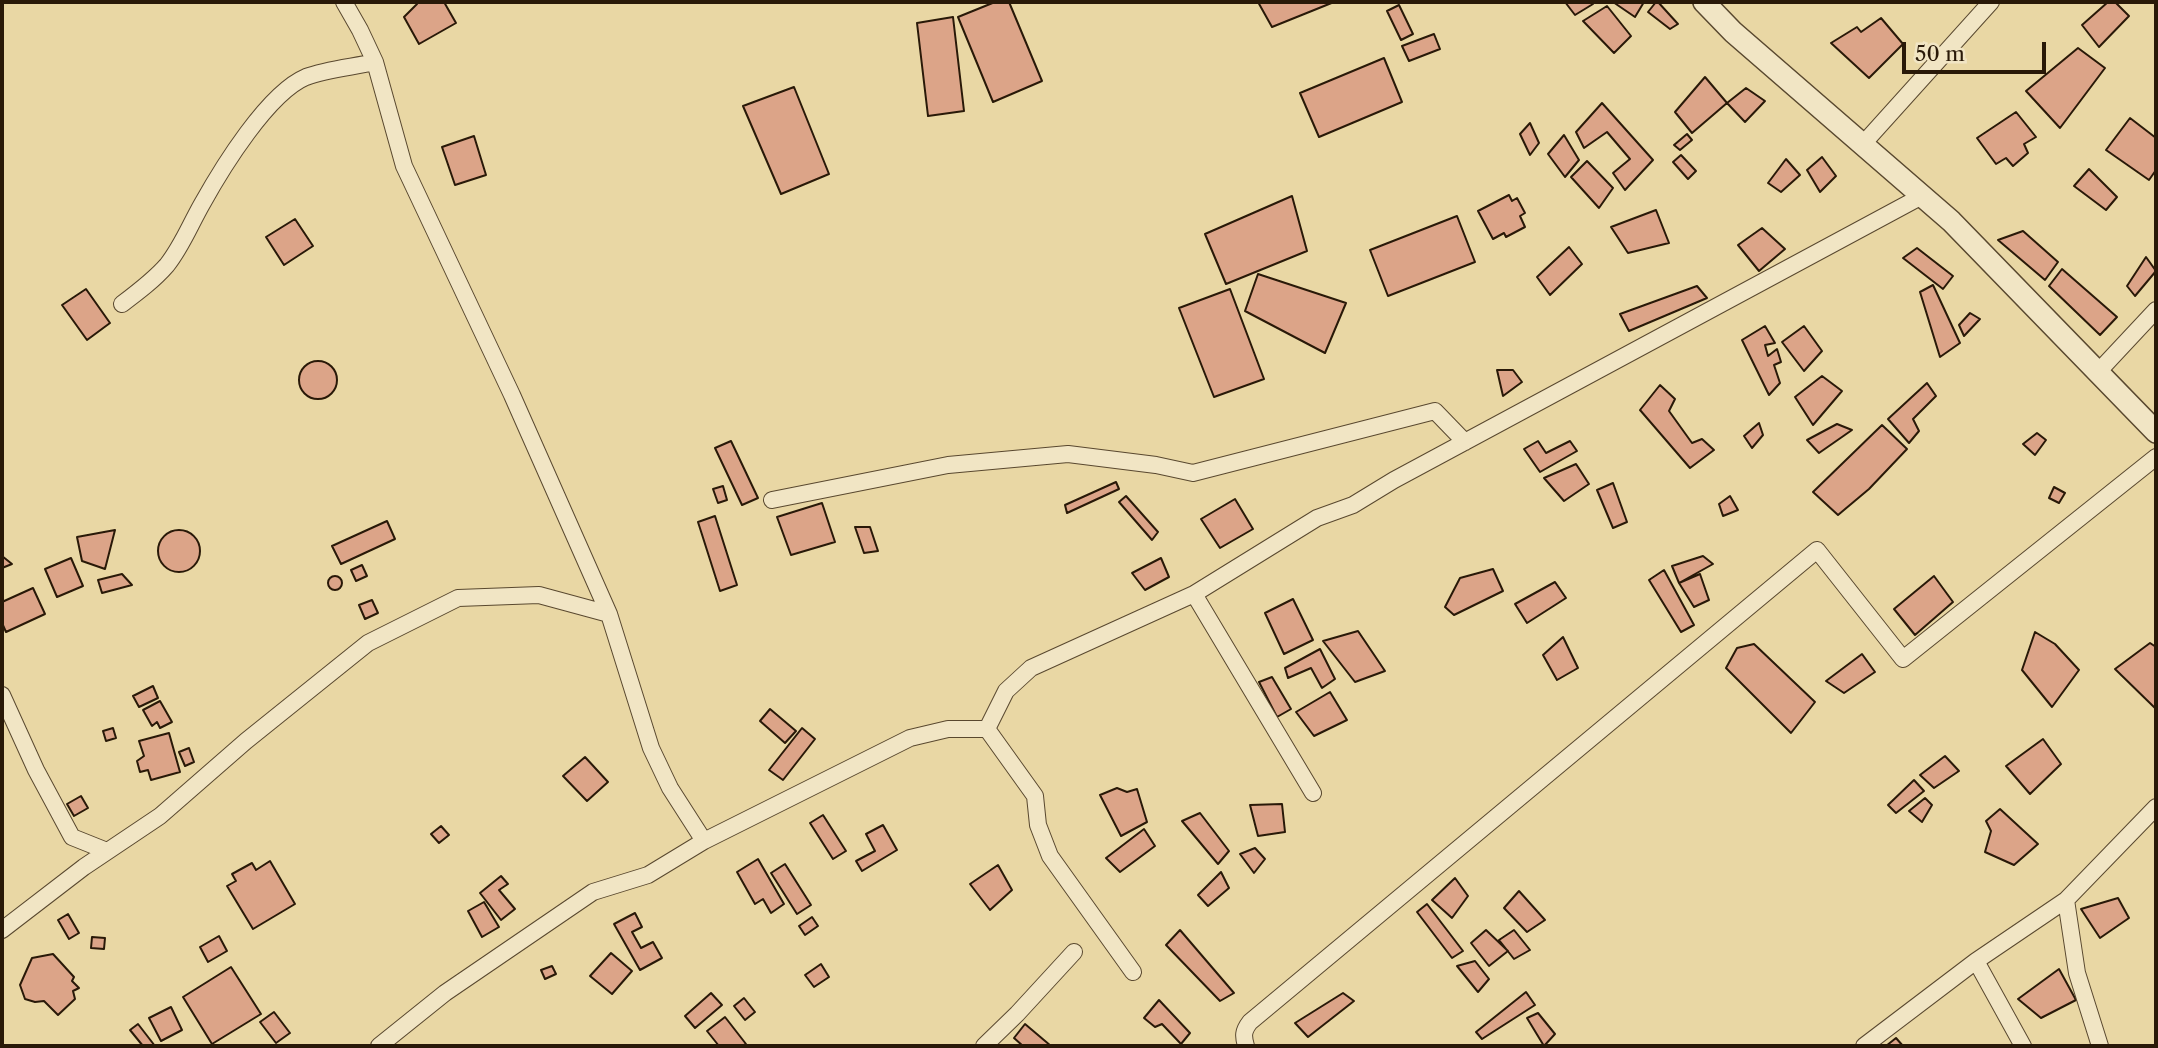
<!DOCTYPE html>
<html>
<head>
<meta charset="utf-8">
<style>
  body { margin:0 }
  #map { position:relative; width:2158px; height:1048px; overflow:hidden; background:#e9d7a4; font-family:"Libre Caslon Text",serif }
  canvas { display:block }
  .frame { position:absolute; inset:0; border:4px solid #291908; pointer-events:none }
  .scale { position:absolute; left:1902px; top:42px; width:144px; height:32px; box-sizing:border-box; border:4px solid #291908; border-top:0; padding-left:9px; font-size:21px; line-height:24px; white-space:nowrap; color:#291908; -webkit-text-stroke:5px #f1e5c4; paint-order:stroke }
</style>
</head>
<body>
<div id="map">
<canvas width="2158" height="1048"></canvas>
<div class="frame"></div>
<div class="scale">50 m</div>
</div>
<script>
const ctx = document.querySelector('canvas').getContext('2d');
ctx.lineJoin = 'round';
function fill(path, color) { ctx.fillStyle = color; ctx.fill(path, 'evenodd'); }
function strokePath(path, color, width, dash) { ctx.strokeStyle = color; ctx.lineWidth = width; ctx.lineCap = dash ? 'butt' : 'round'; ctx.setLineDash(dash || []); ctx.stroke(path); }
const building = new Path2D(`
  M415,2H444L456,23L419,44L404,17L417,4Z
  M995,2H1009L1042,81L993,102L958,17Z
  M1258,2H1334L1272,27Z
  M1565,2H1592L1593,4L1575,15Z
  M1613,2H1644L1635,17Z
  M1656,2H1658L1678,24L1670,29L1648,12Z
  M2108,2H2115L2129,16L2099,47L2082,25Z
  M1399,5L1413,34L1401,40L1387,11Z
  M1607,6L1631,36L1614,53L1583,21Z
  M953,17L964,111L928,116L917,23Z
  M1881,18L1903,44L1869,78L1831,43L1857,27L1861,32Z
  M1434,34L1440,49L1409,61L1402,46Z
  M2078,48L2105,68L2060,128L2026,91Z
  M1384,58L1402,102L1319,137L1300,93Z
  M1705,77L1727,103L1692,133L1675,112Z
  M794,87L829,174L781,194L743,106Z
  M1746,88L1765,101L1745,122L1727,103Z
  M1602,103L1653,160L1625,190L1613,173L1630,159L1607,132L1584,148L1576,132Z
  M2016,112L2036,137L2024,144L2028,153L2013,166L2006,158L1996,164L1977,138Z
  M2130,118L2156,138V170L2149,180L2106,150Z
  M1530,123L1539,143L1530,155L1520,134Z
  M1687,134L1692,140L1680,150L1674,145Z
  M1564,135L1579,160L1565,177L1548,154Z
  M474,136L486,175L455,185L442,147Z
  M1681,155L1696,171L1688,179L1673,162Z
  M1822,157L1836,176L1820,192L1807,170Z
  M1786,159L1800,175L1781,192L1768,183Z
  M1587,161L1613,188L1599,208L1571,177Z
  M2089,169L2117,197L2106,210L2074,186Z
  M1509,195L1512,201L1517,198L1525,213L1520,216L1525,227L1506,237L1504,233L1493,239L1478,211Z
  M1292,196L1307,251L1226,284L1205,234Z
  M1656,210L1669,243L1628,253L1611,227Z
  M1457,216L1475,262L1388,296L1370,250Z
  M295,219L313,246L284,265L266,237Z
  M1762,228L1785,249L1759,271L1738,245Z
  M2023,231L2058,262L2045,280L1998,240Z
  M1569,247L1582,264L1550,295L1537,277Z
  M1917,248L1953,276L1943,289L1903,258Z
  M2146,257L2156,271L2135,296L2127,286Z
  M2062,269L2117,317L2100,335L2049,286Z
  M1258,274L1346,303L1325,353L1245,311Z
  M1933,285L1960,343L1940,357L1920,292Z
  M1697,286L1707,298L1629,331L1620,314Z
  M86,289L110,323L87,340L62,305Z
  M1230,289L1264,379L1214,397L1179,308Z
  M1970,313L1980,319L1964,336L1959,325Z
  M1765,326L1775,343L1765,345L1768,356L1777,349L1781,362L1774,365L1780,383L1769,395L1742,340Z
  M1804,326L1822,351L1804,371L1782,342Z
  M299 380a19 19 0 1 1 38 0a19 19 0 1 1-38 0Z
  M1497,370H1513L1522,382L1503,396Z
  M1822,376L1842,391L1813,425L1795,397Z
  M1927,383L1936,396L1913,419L1919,431L1909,443L1888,419Z
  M1660,385L1675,399L1669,411L1692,443L1702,439L1714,450L1690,468L1640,410Z
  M1759,423L1763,435L1752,448L1744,436Z
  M1837,424L1852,430L1819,453L1807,440Z
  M1882,425L1907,449L1869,489L1838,515L1813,492Z
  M2037,433L2046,440L2035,455L2023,444Z
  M731,441L758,498L742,505L715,448Z
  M1538,441L1546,453L1570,441L1577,451L1540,472L1524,449Z
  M1576,464L1589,484L1564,501L1544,478Z
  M1116,482L1119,489L1067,513L1065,505Z
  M1613,483L1627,522L1613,528L1597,490Z
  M723,486L727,500L718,503L713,489Z
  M2054,487L2065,493L2059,503L2049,498Z
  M1126,496L1158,532L1152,540L1119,502Z
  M1730,496L1738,510L1723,516L1719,504Z
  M1235,499L1253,529L1220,548L1201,519Z
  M822,503L835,542L791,555L777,517Z
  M715,516L737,585L720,591L698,522Z
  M387,521L395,539L341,564L332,546Z
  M855,527H870L878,551L864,553Z
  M158 551a21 21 0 1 1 42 0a21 21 0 1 1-42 0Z
  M115,530L105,569L82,561L77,537Z
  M2,556L12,564L2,568Z
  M1703,556L1713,564L1679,583L1672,566Z
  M71,558L83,586L57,597L45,569Z
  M1161,558L1169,577L1145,590L1132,573Z
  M362,565L367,576L356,581L351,570Z
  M1493,569L1503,591L1454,615L1445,607L1460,578Z
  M1664,570L1694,625L1681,632L1649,580Z
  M122,574L132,585L102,593L98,580Z
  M1700,574L1709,600L1694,607L1679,583Z
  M1934,576L1953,602L1915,635L1894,609Z
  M328 583a7 7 0 1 1 14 0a7 7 0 1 1-14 0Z
  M1555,582L1566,598L1527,623L1515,604Z
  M33,588L45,614L6,632L2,623V602Z
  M1293,599L1313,640L1284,654L1265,613Z
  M372,600L378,613L365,619L359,605Z
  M1358,631L1385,671L1355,682L1323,641Z
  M2035,632L2055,644L2079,670L2052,707L2022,670Z
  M1563,637L1578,668L1557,680L1543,655Z
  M2150,643L2156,647V709L2115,669Z
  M1754,644L1815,702L1791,733L1726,668L1737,648Z
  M1320,649L1335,679L1322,688L1311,668L1288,678L1285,668Z
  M1862,654L1875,672L1844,693L1826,681Z
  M1272,677L1291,709L1277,717L1259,682Z
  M153,686L158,698L139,707L133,696Z
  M1330,692L1347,720L1314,736L1296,712Z
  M160,701L172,722L160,728L157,722L152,726L143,710Z
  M770,709L796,731L785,743L760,721Z
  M113,728L116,738L106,741L103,731Z
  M802,728L815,739L783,780L769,770Z
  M169,733L180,772L151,780L148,770L140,772L137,761L144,756L139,741Z
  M2043,739L2061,764L2030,794L2006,766Z
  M189,748L194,762L185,766L179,752Z
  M1945,756L1959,771L1934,788L1920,775Z
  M585,757L608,782L587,801L563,776Z
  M1914,780L1924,791L1896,813L1888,805Z
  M1117,788L1127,792L1137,789L1147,822L1121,836L1100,795Z
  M81,796L88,808L74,816L67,804Z
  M1925,798L1932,805L1922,822L1909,811Z
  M1282,804L1285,832L1258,836L1250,805Z
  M2000,809L2038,844L2014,865L1985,852L1991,831L1986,821Z
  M1200,813L1229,851L1218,864L1182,821Z
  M823,815L846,851L833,859L810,823Z
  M883,825L897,850L862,871L856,861L875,851L866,834Z
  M441,826L449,835L439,843L431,834Z
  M1144,829L1155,846L1120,872L1106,858Z
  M1255,848L1265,859L1254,873L1240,854Z
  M758,859L784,904L771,913L763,899L755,904L737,872Z
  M270,861L295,904L253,929L227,886L236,881L232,874L252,863L256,870Z
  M785,864L811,905L797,914L771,873Z
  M998,865L1012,890L990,910L970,884Z
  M1221,872L1229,888L1208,906L1198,895Z
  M501,876L508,884L499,890L515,909L501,920L480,893Z
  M1455,878L1468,896L1452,918L1432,900Z
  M1519,891L1545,920L1527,932L1504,908Z
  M2118,898L2129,918L2100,938L2081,909Z
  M484,902L499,927L482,937L468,911Z
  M1427,904L1463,951L1452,958L1417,912Z
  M635,913L642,927L632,932L641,948L653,942L662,958L640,970L614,924Z
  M68,914L79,933L69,939L58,920Z
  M812,917L818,926L805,935L799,926Z
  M1180,930L1234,993L1220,1001L1166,945Z
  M1486,930L1508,951L1489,966L1471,943Z
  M1514,930L1530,950L1514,959L1499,940Z
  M219,936L227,951L208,962L200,947Z
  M92,937L105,938L104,949L91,948Z
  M611,953L632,971L612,994L590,976Z
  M53,954L74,977L72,981L79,988L73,991L75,999L58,1015L44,1001L35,1002L25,999L20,985L32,958Z
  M1475,961L1489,979L1478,992L1457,966Z
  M821,964L829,977L814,987L805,975Z
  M552,966L556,974L545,979L541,970Z
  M231,967L261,1014L212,1044L183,997Z
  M2059,969L2076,1000L2041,1018L2018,999Z
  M1526,992L1535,1005L1482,1039L1476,1032Z
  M711,993L722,1005L695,1028L685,1016Z
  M1343,993L1354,1001L1308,1037L1295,1023Z
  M744,998L755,1012L745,1020L734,1006Z
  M1159,1000L1190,1033L1181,1044L1162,1024L1155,1027L1144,1018Z
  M171,1007L182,1030L161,1041L149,1018Z
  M274,1012L290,1033L276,1043L260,1022Z
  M1538,1013L1555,1034L1544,1046L1527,1018Z
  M725,1017L746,1044L742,1046H719L707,1031Z
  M138,1024L155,1046H143L130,1030Z
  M1025,1024L1051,1046H1023L1014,1038Z
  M1896,1038L1903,1046H1886Z`);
const minor = new Path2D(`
  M344,2L360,30L375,62L404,166L512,395L609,614L651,748L670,788L704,841
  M1863,144L1991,2
  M122,304C138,292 154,280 167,265C182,246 190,225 202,204C222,168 268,93 306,77C327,69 353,67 375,62
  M2098,372L2156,310
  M772,500L948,465L1068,454L1156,465L1193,473L1435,411L1465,442
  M1194,594L1313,793
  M2,695L36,770L72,837L107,851
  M987,729L1035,796L1038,825L1050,856L1133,972
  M2066,900L2077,973L2100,1046
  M2,930L84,867L160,816L246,741L368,643L458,598L539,595L609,614
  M1976,961L2023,1046
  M379,1046L445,993L593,892L648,875L704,841L910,738L948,729H987L1006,691L1031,668L1194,594L1317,518L1353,505L1394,480L1922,196
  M984,1046L1017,1014L1074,952
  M1246,1046C1243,1036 1243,1031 1250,1022L1817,550L1903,659L2156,457
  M1864,1046L1976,961L2066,900L2156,807`);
const tertiary = new Path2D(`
  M1704,2L1733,32L1951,221L2156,432`);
fill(building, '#dca488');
strokePath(building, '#291908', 2);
strokePath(minor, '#59482f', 18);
strokePath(tertiary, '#59482f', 24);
strokePath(minor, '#f1e5c4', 16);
strokePath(tertiary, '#f1e5c4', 21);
</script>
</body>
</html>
